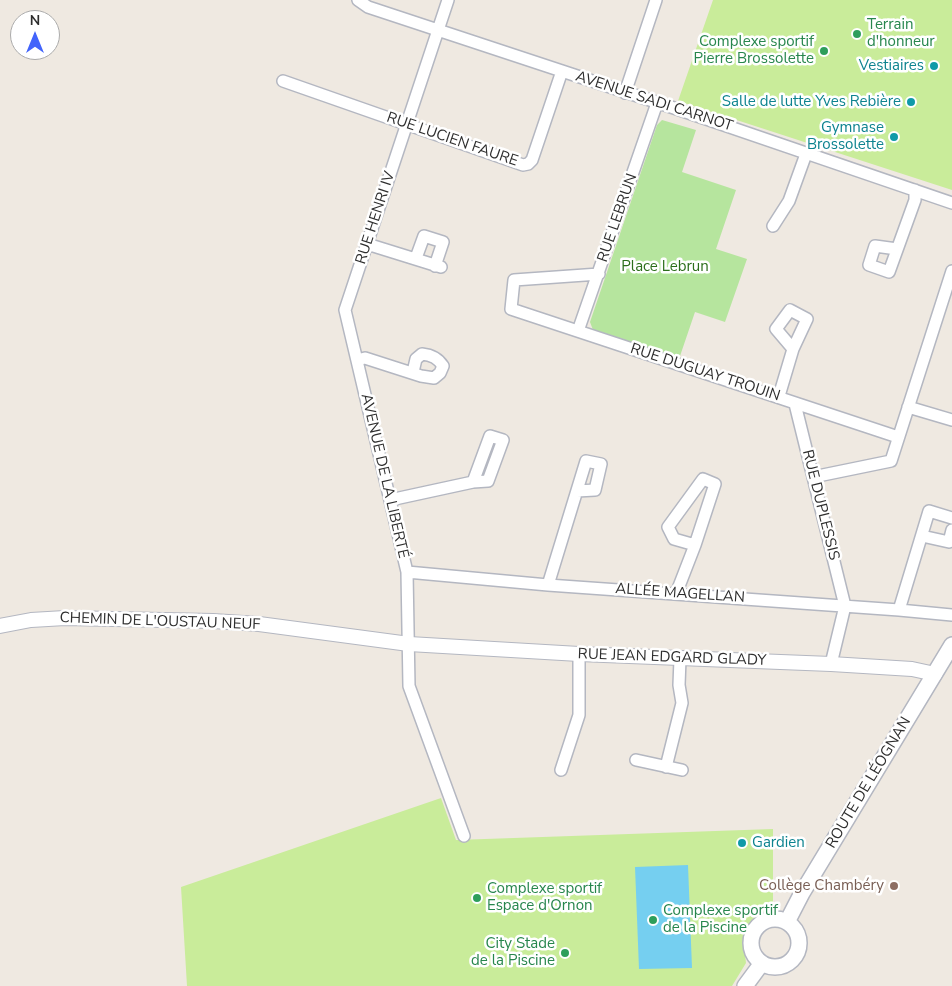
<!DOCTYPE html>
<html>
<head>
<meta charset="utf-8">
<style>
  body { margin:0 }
  #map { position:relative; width:952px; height:986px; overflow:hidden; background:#efe9e1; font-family:"Nunito Sans",sans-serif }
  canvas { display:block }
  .north { position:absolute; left:10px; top:10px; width:50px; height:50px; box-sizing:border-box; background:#fff; border:1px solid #ababab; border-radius:50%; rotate:0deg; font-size:14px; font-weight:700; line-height:20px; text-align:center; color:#2e2e2e }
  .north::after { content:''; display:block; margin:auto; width:18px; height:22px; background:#4264fb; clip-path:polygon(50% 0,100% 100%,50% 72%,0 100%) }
</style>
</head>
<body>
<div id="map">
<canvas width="952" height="986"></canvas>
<div class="north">N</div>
</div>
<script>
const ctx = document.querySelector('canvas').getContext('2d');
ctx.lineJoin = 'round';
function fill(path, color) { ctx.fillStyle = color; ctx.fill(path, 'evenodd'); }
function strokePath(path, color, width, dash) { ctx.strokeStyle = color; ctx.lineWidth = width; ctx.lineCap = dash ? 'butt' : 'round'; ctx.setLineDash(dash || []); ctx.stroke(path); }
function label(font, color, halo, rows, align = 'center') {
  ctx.font = font + ' "Nunito Sans",sans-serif'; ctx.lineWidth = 5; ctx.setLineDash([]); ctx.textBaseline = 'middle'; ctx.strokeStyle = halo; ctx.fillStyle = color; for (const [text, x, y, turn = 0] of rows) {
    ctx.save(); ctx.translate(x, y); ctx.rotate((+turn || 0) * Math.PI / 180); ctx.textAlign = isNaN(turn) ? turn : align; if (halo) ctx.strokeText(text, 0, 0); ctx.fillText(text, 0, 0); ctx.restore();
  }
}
const green = new Path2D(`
  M662,120L696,130L682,172L736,190L716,249L747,259L725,322L695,312L679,359L593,330L590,322L657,125Z`);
const pitch = new Path2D(`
  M713,0H952V190L678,101Z
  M441,798L456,840L773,829V910L755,917L743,936L746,963L732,986H187L181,887Z`);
const water = new Path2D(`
  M688,865L692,968L639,969L635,867Z`);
const minor = new Path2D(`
  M358,0L368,7L677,109L952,203
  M448,0L345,310L407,572L409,686L464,836
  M283,81L523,165L528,164L532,160L562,71
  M625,93L656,0
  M773,226L789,201L806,154
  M367,244L441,267
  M897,249L875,246L869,265L889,272L915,200V190
  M416,258L424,236L443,242L435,266
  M599,274L514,280L511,309L898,437
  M578,331L657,103
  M357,360L365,358L421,376L434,378L440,373L443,366C438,358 432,355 422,354L416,359L413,372
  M779,396L793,349L776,329L790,310L807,319L793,349
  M795,404L845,606L831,664
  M908,407L952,420
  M813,477L891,461L952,271
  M390,500L473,482L488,481L503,440L490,436L473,482
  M922,536L949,542L952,530
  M407,572L548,585L899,610L952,615
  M548,585L586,461L601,464L595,490L577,491
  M676,594L695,545L715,484L703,479L668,527L674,539L695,545
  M899,610L929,511L952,518
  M636,760L682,770
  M666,767L682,703L679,685L680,659
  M561,770L579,715V654`);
const tertiary = new Path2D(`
  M0,626L31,620L65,618L213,621L259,624L409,644L579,654L831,664L912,669L935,674`);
const secondary = new Path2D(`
  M751 943a24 24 0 1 1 48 0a24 24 0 1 1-48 0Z
  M787,922L802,893L952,645
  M745,986L762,963`);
const markers = [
  [857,34,5,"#2e9e5b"],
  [824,51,5,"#2e9e5b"],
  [934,66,5,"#0f9aa8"],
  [911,102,5,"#0f9aa8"],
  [894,137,5,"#0f9aa8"],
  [742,843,5,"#0f9aa8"],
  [894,886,5,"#8d6e63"],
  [477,898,5,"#2e9e5b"],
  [653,920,5,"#2e9e5b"],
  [565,953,5,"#2e9e5b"]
];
const leisureNames = [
  ["Terrain",867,25],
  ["d'honneur",867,42],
  ["Complexe sportif",814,42,"right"],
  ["Pierre Brossolette",814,59,"right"],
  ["Complexe sportif",487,889],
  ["Espace d'Ornon",487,906],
  ["Complexe sportif",663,911],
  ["de la Piscine",663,928],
  ["City Stade",555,944,"right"],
  ["de la Piscine",555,961,"right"]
];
const cultureNames = [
  ["Vestiaires",924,66],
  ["Salle de lutte Yves Rebière",901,102],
  ["Gymnase",884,128],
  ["Brossolette",884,145],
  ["Gardien",752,843,"left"]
];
const streetNames = [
  ["AVENUE SADI CARNOT",654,102,18],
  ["RUE LUCIEN FAURE",452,140,19],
  ["RUE HENRI IV",376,218,-72],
  ["RUE LEBRUN",618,218,-71],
  ["RUE DUGUAY TROUIN",705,373,18],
  ["AVENUE DE LA LIBERTÉ",384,476,77],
  ["RUE DUPLESSIS",820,505,76],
  ["ALLÉE MAGELLAN",680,594,4],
  ["CHEMIN DE L'OUSTAU NEUF",160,622,2],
  ["RUE JEAN EDGARD GLADY",672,658,2],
  ["ROUTE DE LÉOGNAN",869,783,-59]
];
const parkNames = [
  ["Place Lebrun",665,267]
];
const educationNames = [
  ["Collège Chambéry",884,886]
];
fill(green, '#b6e59e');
fill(pitch, '#c9ec9a');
fill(water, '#75cff0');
strokePath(minor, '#b4b7c1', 14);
strokePath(tertiary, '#b4b7c1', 16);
strokePath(secondary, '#b4b7c1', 18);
strokePath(minor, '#fff', 11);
strokePath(tertiary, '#fff', 14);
strokePath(secondary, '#fff', 15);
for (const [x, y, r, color] of markers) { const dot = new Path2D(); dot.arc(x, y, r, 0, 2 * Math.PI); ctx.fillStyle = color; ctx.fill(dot); strokePath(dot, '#fff', 2); }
label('15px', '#27864d', '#fff', leisureNames, 'left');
label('15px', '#0d838f', '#fff', cultureNames, 'right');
label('15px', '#2e2e2e', '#fff', streetNames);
label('15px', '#2c6e1b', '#fff', parkNames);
label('15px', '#785e54', '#fff', educationNames, 'right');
</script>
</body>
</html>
